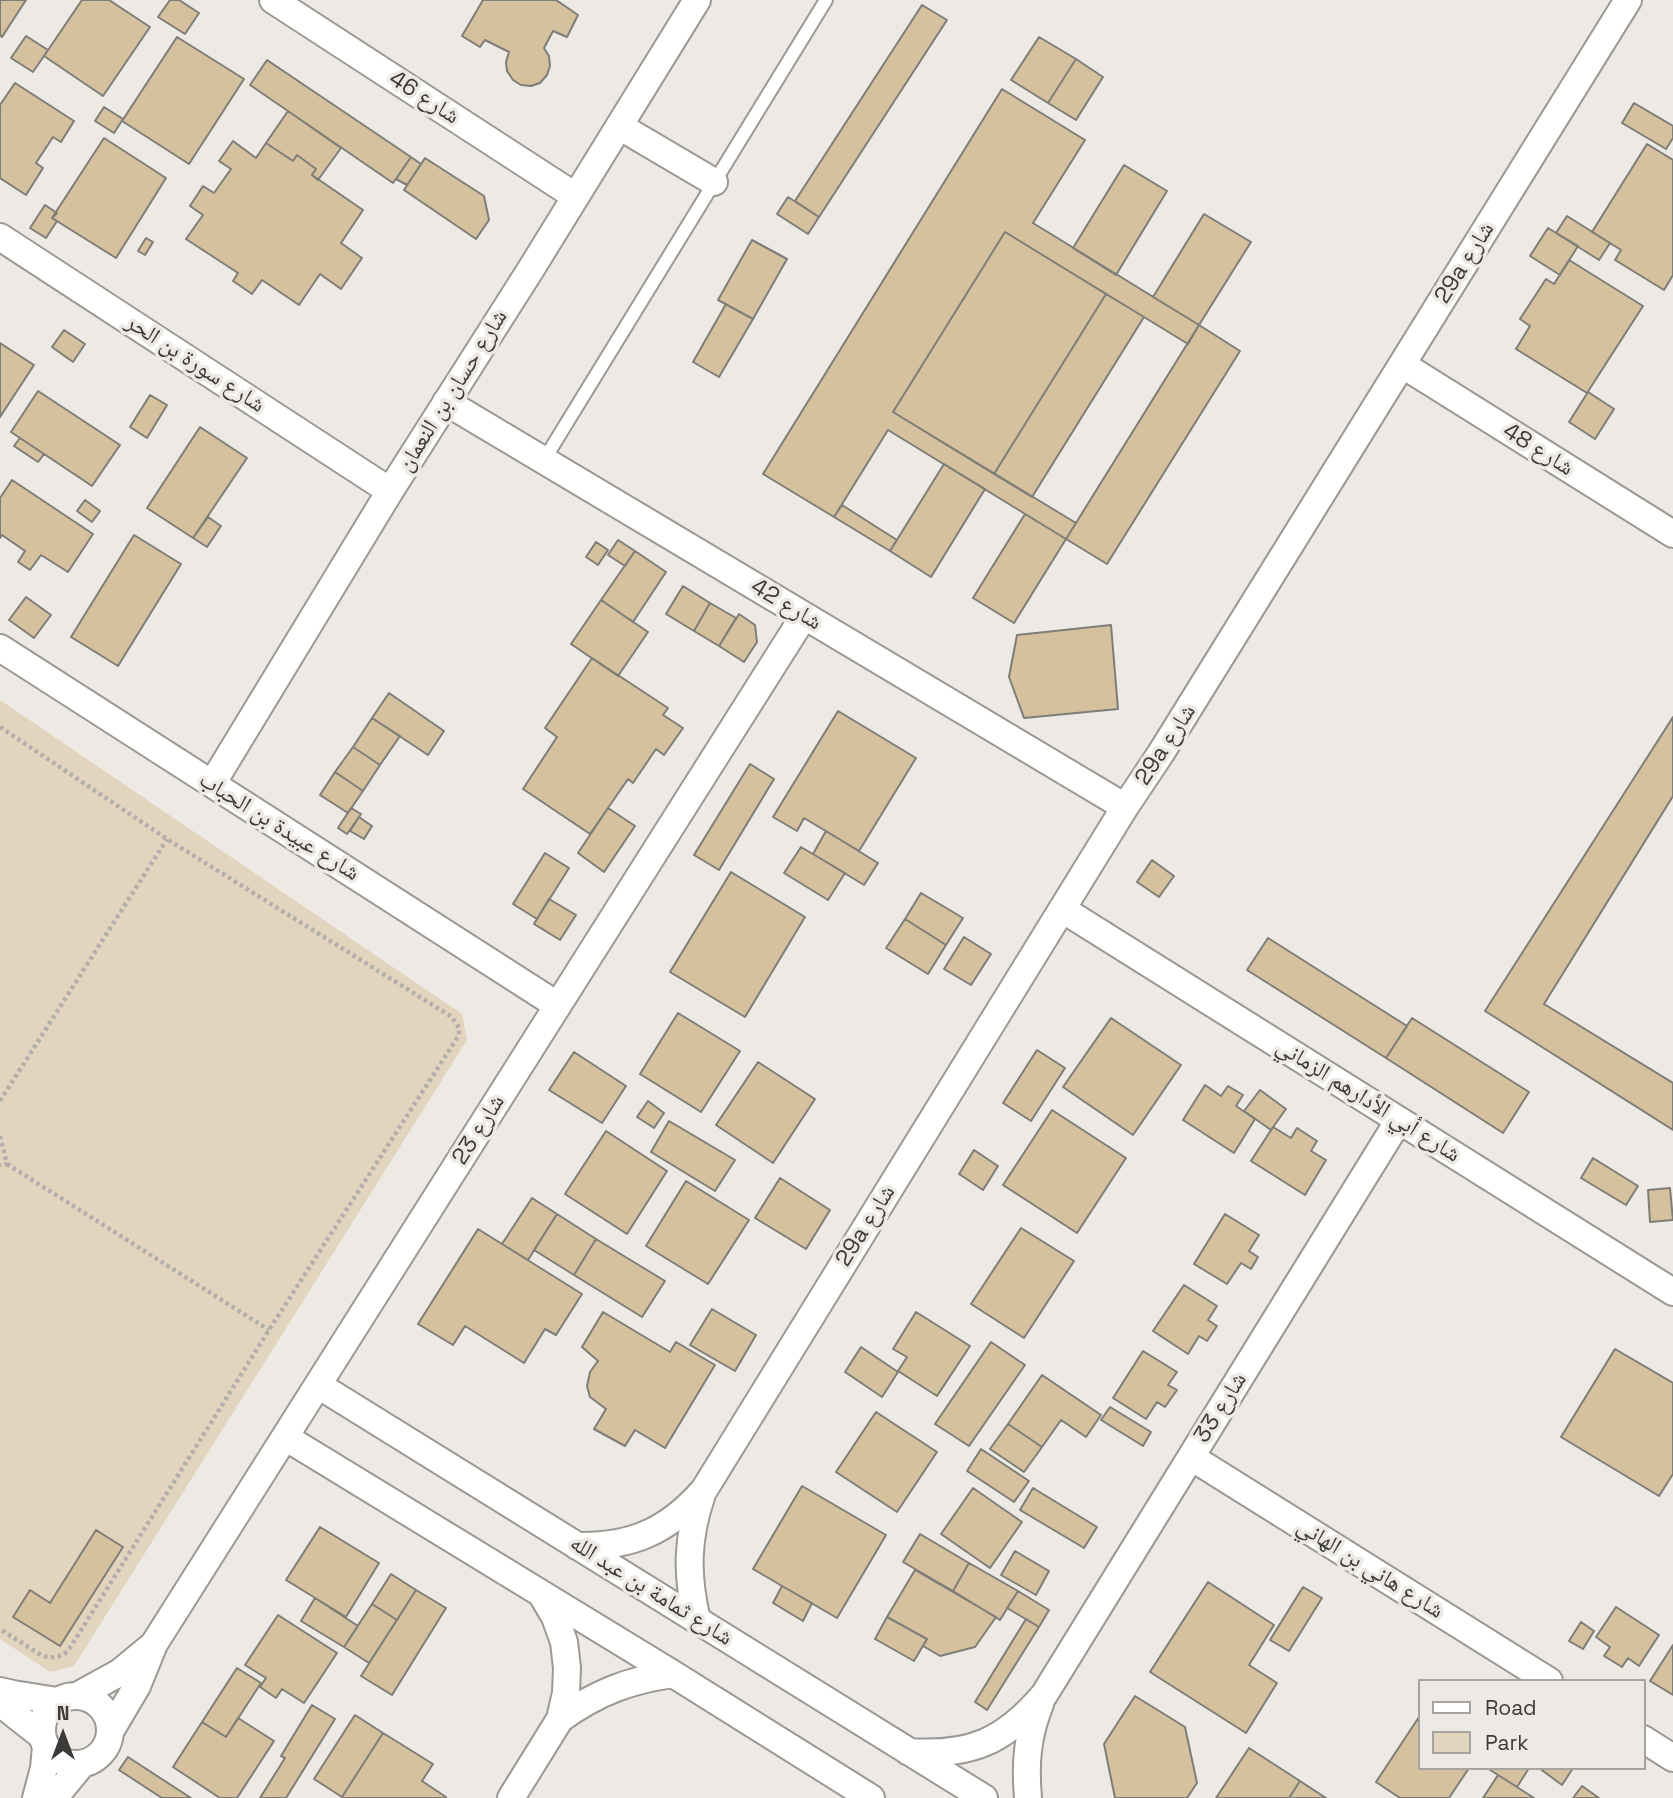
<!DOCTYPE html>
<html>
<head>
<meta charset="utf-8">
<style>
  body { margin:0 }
  #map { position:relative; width:1673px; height:1798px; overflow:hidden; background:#edeae5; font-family:"Space Grotesk",sans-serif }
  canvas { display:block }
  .legend { position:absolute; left:1418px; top:1679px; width:228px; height:91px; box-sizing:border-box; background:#edeae5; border:2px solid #a6a4a0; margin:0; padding:9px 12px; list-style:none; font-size:21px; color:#3c3b39 }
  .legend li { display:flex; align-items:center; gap:14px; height:35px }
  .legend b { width:35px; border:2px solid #a6a4a0 }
  .north { position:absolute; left:28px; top:1700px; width:70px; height:70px; -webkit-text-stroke:5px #edeae5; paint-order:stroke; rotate:0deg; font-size:19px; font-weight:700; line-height:28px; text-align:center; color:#3c3b39 }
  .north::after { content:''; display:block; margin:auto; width:24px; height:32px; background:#3c3b39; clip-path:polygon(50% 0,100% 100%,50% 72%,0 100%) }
</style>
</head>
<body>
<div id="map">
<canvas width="1673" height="1798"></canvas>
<ul class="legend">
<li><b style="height:9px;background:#fff"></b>Road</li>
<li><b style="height:19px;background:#e2d4bd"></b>Park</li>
</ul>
<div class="north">N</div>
</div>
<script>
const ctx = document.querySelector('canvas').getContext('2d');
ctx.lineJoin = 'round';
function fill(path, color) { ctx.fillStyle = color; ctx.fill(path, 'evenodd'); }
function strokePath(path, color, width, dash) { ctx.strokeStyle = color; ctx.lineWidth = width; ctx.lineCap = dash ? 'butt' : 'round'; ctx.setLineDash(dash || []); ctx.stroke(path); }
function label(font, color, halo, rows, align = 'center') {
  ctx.font = font + ' "Space Grotesk","Noto Naskh Arabic",sans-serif'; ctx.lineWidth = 7; ctx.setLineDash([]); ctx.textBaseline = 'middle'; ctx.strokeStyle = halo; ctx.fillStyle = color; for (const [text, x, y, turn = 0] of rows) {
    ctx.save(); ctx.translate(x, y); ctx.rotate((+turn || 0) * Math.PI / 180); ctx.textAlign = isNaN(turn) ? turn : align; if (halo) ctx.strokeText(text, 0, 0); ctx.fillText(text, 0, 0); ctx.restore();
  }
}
const green = new Path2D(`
  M0,700L462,1014L467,1040L74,1666L50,1672L0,1639Z`);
const building = new Path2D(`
  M0,0H26L2,37L0,35Z
  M82,0H109L150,27L103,96L44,56Z
  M170,0H179L199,13L185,34L158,17Z
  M483,0H556L578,15L567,37L553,31L544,48L549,56L550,66L547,75L540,83L531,86L521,85L513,80L507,71L506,62L509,52L485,40L480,47L462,36Z
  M922,5L947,20L819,217L795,201Z
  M26,36L48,50L33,72L11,58Z
  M177,37L244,79L189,164L122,121Z
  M1039,37L1076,59L1048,103L1011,80Z
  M1076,59L1103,77L1076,120L1048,103Z
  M267,60L411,157L393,183L250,85Z
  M15,83L74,121L61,142L53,137L36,163L43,168L26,195L0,178V105Z
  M1002,89L1085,140L1033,223L1199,325L1188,344L1005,232L893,412L1076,523L1066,539L888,430L834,517L763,474Z
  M1634,103L1673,126V138L1666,149L1622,123Z
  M104,107L123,119L114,133L95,121Z
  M288,111L341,148L318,180L312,175L316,169L297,155L293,161L266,143Z
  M104,138L166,178L116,258L52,218Z
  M233,141L256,158L266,143L293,161L297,155L316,169L312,175L363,210L341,243L362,258L341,289L320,274L299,305L262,280L252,294L233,281L238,273L186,239L203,215L190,206L203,186L214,193L231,169L219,161Z
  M1647,144L1673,160V275L1664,290L1615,260L1621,250L1592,232Z
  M411,157L421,164L407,185L396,179Z
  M425,158L484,196L489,220L476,239L404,190Z
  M1124,165L1167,191L1116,275L1073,248Z
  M788,197L819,217L808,234L777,214Z
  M45,205L57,213L52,218L57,221L46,238L30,228Z
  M1204,214L1251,242L1199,325L1153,297Z
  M1567,216L1610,243L1599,260L1556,233Z
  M1548,228L1578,246L1560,275L1530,256Z
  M1005,232L1106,294L994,474L893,412Z
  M146,238L153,242L145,255L138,251Z
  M752,240L787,259L753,319L718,300Z
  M1569,260L1643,306L1587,393L1516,349L1530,326L1520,319L1546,279L1554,284Z
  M1106,294L1144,317L1032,497L994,474Z
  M726,304L753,319L719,377L693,362Z
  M1199,325L1240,351L1107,564L1066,539Z
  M64,330L85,344L73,362L52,347Z
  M0,343L34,365L0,417Z
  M38,391L120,445L92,486L11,432Z
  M1588,392L1614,409L1595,439L1569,422Z
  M150,395L167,405L147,438L130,427Z
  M200,427L247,458L193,538L147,508Z
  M20,438L44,454L38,462L14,446Z
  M944,464L985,489L931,577L890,551Z
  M12,480L93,534L68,572L41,555L30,570L18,562L25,551L2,535L0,538V498Z
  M85,500L100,511L92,522L77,511Z
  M842,505L897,540L890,551L834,517Z
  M1025,514L1066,539L1014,623L973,598Z
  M208,517L221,526L207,547L193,538Z
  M134,535L181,564L118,666L71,637Z
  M618,540L635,551L625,566L608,555Z
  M596,542L608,550L598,565L586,557Z
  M635,551L666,572L633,622L601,600Z
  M683,586L710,603L694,631L666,614Z
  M26,597L51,615L34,638L9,620Z
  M601,600L648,632L618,676L571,644Z
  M710,603L736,618L719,646L694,631Z
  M739,614L755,625L757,642L744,662L719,646Z
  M1111,625L1118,709L1024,718L1009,677L1017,635Z
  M592,658L668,708L663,715L683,728L664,755L656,749L633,783L628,779L590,834L523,789L557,737L545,728Z
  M389,693L444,731L428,755L372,718Z
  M838,711L916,758L859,851L804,818L797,831L773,817Z
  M1673,717V796L1544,1004L1673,1083V1130L1485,1011Z
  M372,718L400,736L380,765L353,747Z
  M353,747L380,765L363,791L335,772Z
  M750,764L774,779L719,870L694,855Z
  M335,772L363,791L348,813L320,795Z
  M351,808L361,814L347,834L338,828Z
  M608,808L635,826L604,872L578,853Z
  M359,817L372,826L364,839L350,831Z
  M826,831L878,863L864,885L813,854Z
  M801,847L845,873L828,900L784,873Z
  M545,853L569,868L537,919L513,904Z
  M1152,860L1174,876L1159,897L1137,882Z
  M731,872L805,917L745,1017L670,972Z
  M921,893L963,918L946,945L905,919Z
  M549,899L576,915L560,940L534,924Z
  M905,919L946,945L928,974L886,948Z
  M964,937L991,954L971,985L944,969Z
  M1268,938L1407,1026L1386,1058L1247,970Z
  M678,1013L740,1051L701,1112L640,1074Z
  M1111,1018L1181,1065L1133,1135L1063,1087Z
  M1412,1018L1529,1092L1503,1133L1386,1058Z
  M1037,1050L1065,1068L1031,1121L1003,1103Z
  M574,1052L626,1086L602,1123L549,1090Z
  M758,1062L815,1099L773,1163L716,1125Z
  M1205,1085L1221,1096L1228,1086L1243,1095L1236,1106L1255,1119L1234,1153L1183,1120Z
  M1260,1090L1286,1109L1271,1130L1244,1111Z
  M648,1101L664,1113L654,1128L637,1117Z
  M1052,1110L1126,1158L1077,1233L1003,1185Z
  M669,1121L735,1160L715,1191L651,1152Z
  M1273,1127L1291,1138L1297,1128L1317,1141L1311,1151L1326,1160L1305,1195L1251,1161Z
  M606,1131L667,1171L627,1234L565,1194Z
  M974,1150L998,1166L983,1190L959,1174Z
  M1593,1158L1638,1186L1626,1205L1581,1178Z
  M780,1178L830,1210L806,1249L755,1218Z
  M686,1181L749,1220L708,1284L646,1246Z
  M1670,1188L1673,1220L1650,1222L1648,1190Z
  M532,1198L557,1214L528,1260L502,1244Z
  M557,1214L596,1239L574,1275L534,1250Z
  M1225,1214L1259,1235L1249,1251L1258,1257L1251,1269L1241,1263L1227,1284L1194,1264Z
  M1021,1228L1074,1261L1024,1338L971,1304Z
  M478,1229L582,1294L556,1335L545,1329L524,1363L465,1326L453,1345L418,1324Z
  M596,1239L665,1281L642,1317L574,1275Z
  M1184,1285L1217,1306L1208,1320L1217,1326L1207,1341L1199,1336L1188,1354L1153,1331Z
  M712,1309L756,1335L735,1371L690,1345Z
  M603,1312L670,1352L676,1342L715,1365L665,1448L635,1430L625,1446L594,1429L606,1409L590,1397L587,1386L590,1372L598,1361L582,1347Z
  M916,1312L970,1346L937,1396L898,1371L907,1357L893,1349Z
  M991,1342L1025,1365L969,1446L935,1424Z
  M861,1347L898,1372L882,1397L845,1372Z
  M1615,1349L1673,1383V1474L1659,1496L1561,1437Z
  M1143,1351L1177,1372L1168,1385L1177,1390L1165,1407L1157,1402L1146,1419L1113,1398Z
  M1042,1375L1101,1415L1086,1437L1061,1420L1042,1447L1008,1424Z
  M1110,1407L1151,1432L1143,1446L1101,1420Z
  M876,1412L937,1452L897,1512L836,1472Z
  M1008,1424L1042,1447L1024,1472L990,1449Z
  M981,1449L1029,1481L1014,1502L967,1471Z
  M802,1486L886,1535L837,1618L753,1569Z
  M973,1488L1022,1522L990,1568L941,1534Z
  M1033,1488L1097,1527L1084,1548L1020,1510Z
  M320,1527L379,1563L346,1617L286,1580Z
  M96,1530L123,1547L60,1646L13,1617L30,1590L50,1603Z
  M920,1534L969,1563L953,1591L903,1562Z
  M1015,1551L1049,1571L1036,1595L1001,1575Z
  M969,1563L1018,1591L1000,1620L953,1591Z
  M915,1570L996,1617L975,1647L940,1656L923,1646L927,1639L887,1617Z
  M391,1574L416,1590L397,1620L372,1604Z
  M1208,1582L1274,1625L1249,1665L1277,1683L1246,1733L1150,1672Z
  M782,1586L812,1603L803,1621L773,1603Z
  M1303,1587L1322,1598L1289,1651L1270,1640Z
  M416,1590L446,1608L392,1695L361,1676Z
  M1018,1591L1049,1610L1039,1627L1007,1608Z
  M315,1598L358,1626L344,1647L301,1621Z
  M372,1604L397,1620L369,1663L344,1647Z
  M1616,1607L1659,1635L1639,1666L1628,1658L1622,1667L1604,1656L1610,1647L1596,1637Z
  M278,1615L337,1653L304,1703L282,1689L276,1698L260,1687L266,1678L245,1665Z
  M887,1617L927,1639L914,1661L875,1639Z
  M1026,1619L1039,1627L987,1710L975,1702Z
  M1581,1622L1594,1631L1583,1649L1569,1641Z
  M1673,1645V1695L1650,1681Z
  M237,1668L261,1683L226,1737L202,1722Z
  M1135,1696L1185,1727L1197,1783L1187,1798H1115L1104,1744Z
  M312,1705L335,1719L286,1798H260L285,1758L281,1756Z
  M355,1715L383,1733L342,1797L314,1779Z
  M1419,1717V1768H1469L1449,1798H1400L1376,1782Z
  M238,1718L274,1741L237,1798H220L173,1767L202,1722L226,1737Z
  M383,1733L433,1764L422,1781L446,1797L445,1798H344L342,1797Z
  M1249,1748L1300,1781L1289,1798H1216Z
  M128,1757L191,1798H162L119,1770Z
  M1487,1768H1529L1517,1787Z
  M1539,1768H1573L1562,1785Z
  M1498,1775L1517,1787L1534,1798H1483Z
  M1300,1781L1326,1798H1289Z
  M1582,1786L1599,1798H1573Z`);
const path = new Path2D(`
  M0,727L167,839L452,1017L459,1028V1035L269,1330L68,1651C59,1658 52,1659 41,1655L0,1629
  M0,1101L167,839
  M0,1136L7,1164L0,1165
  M7,1164L269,1330`);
const lane = new Path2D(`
  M544,460L826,0`);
const street = new Path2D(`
  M273,0L575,196
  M619,126L714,182
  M0,237L390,491
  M1403,365L1673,534
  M446,402L1125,807
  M0,648L557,1005
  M212,784L390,491L531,269L697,0
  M1062,909L1673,1292
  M318,1385L984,1798
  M285,1437L673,1674L871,1798
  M1191,1457L1549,1681
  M577,1546C632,1547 668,1531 704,1490L1125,807L1161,753L1628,0
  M697,1620C686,1574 687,1538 702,1494
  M0,1691L13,1694L57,1701
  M79,1695L119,1673L153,1645
  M42 1730a34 34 0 1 1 68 0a34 34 0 1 1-68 0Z
  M0,1703L42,1736
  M560,1719C596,1693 629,1680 673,1674
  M111,1730L137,1686L154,1644L804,616
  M1643,1739L1673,1758
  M909,1752C970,1756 1004,1742 1044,1695L1399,1120
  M36,1798L44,1768L46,1747
  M54,1798L82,1764
  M511,1798L560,1719L566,1693L567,1668L564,1642L555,1617L542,1595
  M1028,1798C1025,1763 1027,1737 1040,1704`);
const streetNames = [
  ["شارع 46",424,98,33],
  ["29a شارع",1465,263,-58],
  ["شارع سورة بن الحر",195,364,33],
  ["شارع حسان بن النعمان",453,391,-58],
  ["شارع 48",1538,450,32],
  ["شارع 42",786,605,31],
  ["29a شارع",1166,745,-57],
  ["شارع عبيدة بن الحباب",279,827,32],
  ["شارع أبي الأدارهم الزماني",1368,1101,32],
  ["شارع 23",479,1130,-58],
  ["29a شارع",866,1226,-58],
  ["شارع 33",1221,1408,-58],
  ["شارع هاني بن الهاني",1370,1569,32],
  ["شارع ثمامة بن عبد الله",651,1591,32]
];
fill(green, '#e2d4bd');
fill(building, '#d5c19d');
strokePath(building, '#7f7d78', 2);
strokePath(lane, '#9c9995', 16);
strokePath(street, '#9c9995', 30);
strokePath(path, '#b2afab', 4.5, [3.5, 3.5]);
strokePath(lane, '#fff', 12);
strokePath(street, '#fff', 26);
label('23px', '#3c3b39', '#edeae5', streetNames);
</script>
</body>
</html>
